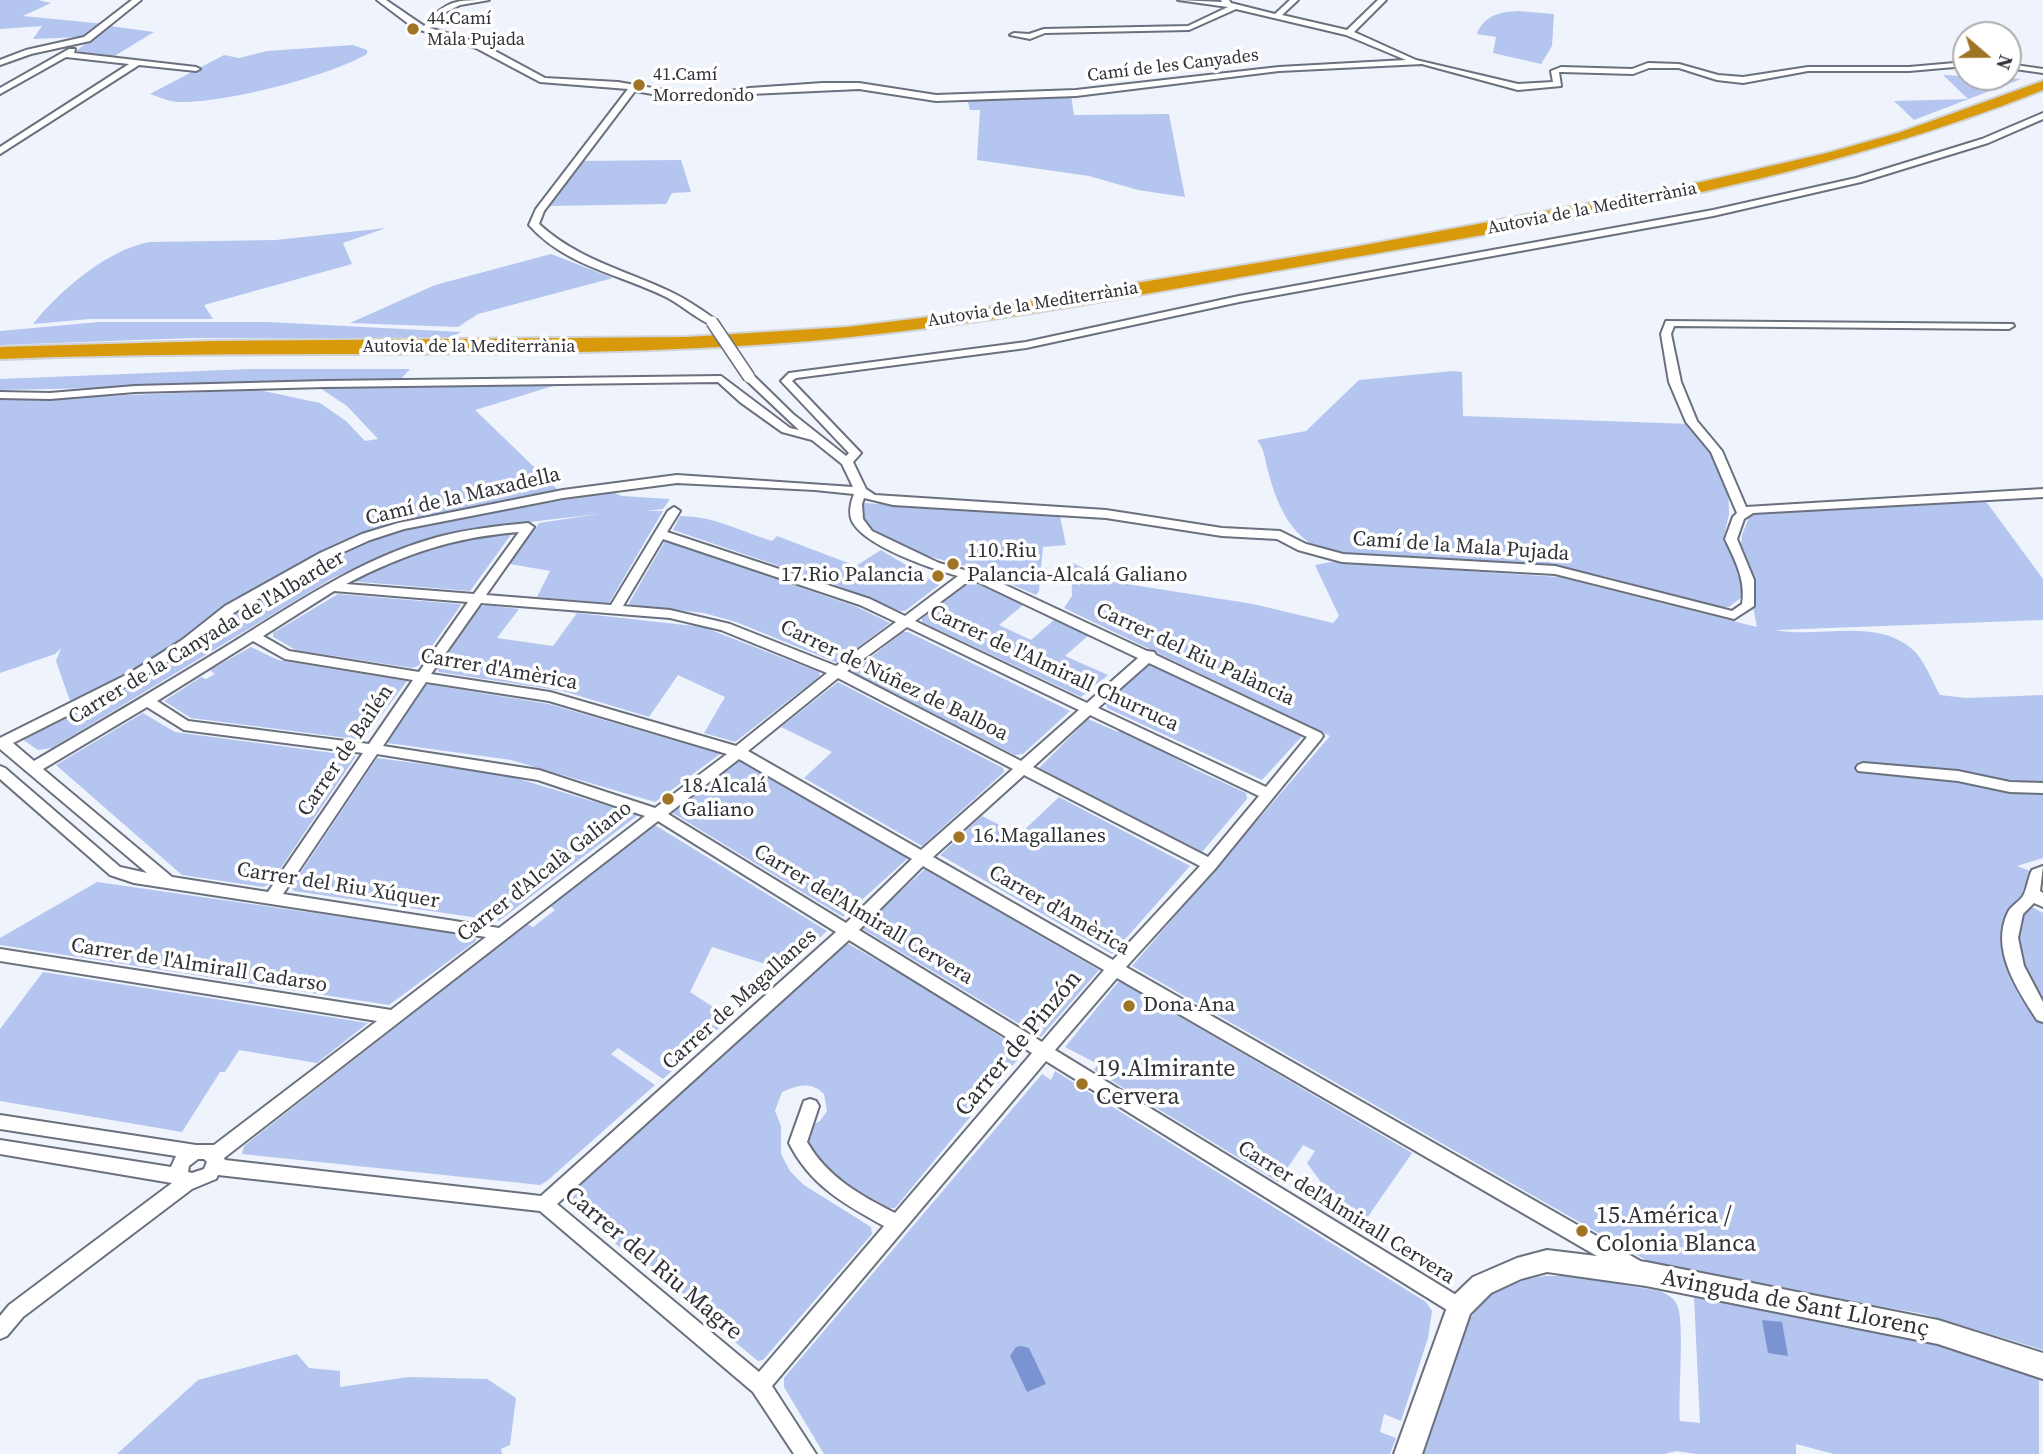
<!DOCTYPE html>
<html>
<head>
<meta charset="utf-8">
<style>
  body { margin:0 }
  #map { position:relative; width:2043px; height:1454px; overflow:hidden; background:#eff3fc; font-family:"Source Serif 4",serif }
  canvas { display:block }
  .north { position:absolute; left:1952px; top:21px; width:70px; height:70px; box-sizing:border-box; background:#fff; border:2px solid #acadaf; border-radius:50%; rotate:110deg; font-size:19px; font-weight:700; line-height:28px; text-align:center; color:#303238 }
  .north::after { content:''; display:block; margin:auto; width:24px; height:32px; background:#9f7525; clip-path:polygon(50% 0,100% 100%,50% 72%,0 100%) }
</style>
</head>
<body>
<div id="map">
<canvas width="2043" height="1454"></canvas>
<div class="north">N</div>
</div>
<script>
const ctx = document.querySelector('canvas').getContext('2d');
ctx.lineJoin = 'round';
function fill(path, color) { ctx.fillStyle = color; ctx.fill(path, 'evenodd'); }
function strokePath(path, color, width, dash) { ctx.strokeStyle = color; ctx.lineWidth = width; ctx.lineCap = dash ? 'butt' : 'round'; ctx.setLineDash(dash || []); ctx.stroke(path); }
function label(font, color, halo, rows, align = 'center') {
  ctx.font = font + ' "Source Serif 4",serif'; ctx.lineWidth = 7; ctx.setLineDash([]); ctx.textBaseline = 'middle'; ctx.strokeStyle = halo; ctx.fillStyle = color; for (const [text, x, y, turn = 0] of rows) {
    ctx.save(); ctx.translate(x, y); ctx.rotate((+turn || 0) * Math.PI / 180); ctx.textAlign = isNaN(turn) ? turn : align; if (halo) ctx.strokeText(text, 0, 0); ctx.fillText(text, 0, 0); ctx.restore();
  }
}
const green = new Path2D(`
  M0,0H38L51,3L23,16L105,24L81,37L33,39L42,26L0,29Z
  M1518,11L1554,14L1552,46L1541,64L1493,53L1496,37L1477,34C1484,15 1500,12 1518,11Z
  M110,26L154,32L113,57L76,51Z
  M353,45L367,50V54C327,77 228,102 182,102C171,103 160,97 150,94L224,55L239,58L267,51Z
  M1943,75L2021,79L1914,120L1894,101L1968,99Z
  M1071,95L1074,115L1169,114L1185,197L1138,190L1089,176L977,160L980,110H970L967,99Z
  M681,160L691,192L672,193L666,204L548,206L581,161Z
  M386,228L343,243L352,264L204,305L213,319H90L33,324C59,291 108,249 150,242L276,240Z
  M551,254L613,278L478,314L458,327L350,323L435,285Z
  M99,322H267L461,332L448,339L193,338L0,345V331Z
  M250,369H410L398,382L0,390V379Z
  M1453,371L1462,372L1463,416L1691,424L1698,430L1728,481L1729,514L1724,537L1741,576L1742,597L1729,607H1714L1608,577L1549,565L1333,554C1293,542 1278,509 1268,471C1265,460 1265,450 1257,440L1306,431L1359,380Z
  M317,386H553L475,410L558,490L392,526L354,539L115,682L70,701L56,661L61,648L55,654L0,673V400L259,390L320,403L346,421L365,441L378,439L347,406Z
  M612,492L622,496L670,499L663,509L647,511H663L609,603L537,597L550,571L510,564L539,523L598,514L469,529L388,553L331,579L52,748L38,750L22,739L114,691L193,646L226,617L357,546L417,525Z
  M1985,500L2043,579V620L1776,630C1819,639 1874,617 1912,649C1924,659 1932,681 1940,695L1966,698L2043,695V858L2017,866L2033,872L2023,890L2021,901L2043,913V1350L1924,1314L1694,1273L1649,1262L1132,966L1330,736L1064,608L1072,596L1071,562L1108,581L1253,604L1333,623L1339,616L1315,565L1331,562L1558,577L1757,627L1741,546L1742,535L1751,512Z
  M865,503L1060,516L1066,545L1043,547L1039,591L1036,595C1014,586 993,576 971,568C940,558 876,547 861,515V506Z
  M680,516C714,516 740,531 772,541L777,536L856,566L881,550L939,585L905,611H900L844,588L673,530Z
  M513,532L470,591L348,581V578L442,541Z
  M665,541L857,607L890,623L837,663L736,622L704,613L631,605L629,603Z
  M973,582L1023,605L999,625L1031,640L1055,619L1089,635L1065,656L1108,675L1081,697L922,622V618L967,583Z
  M338,594L458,604L461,605L418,666L412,668L296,650L273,637V633Z
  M486,605L519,609L497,638L553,646L577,613L703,627L819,672L820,676L735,742L704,733L725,697L678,675L649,717L563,691L439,672L437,669L480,607Z
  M903,632H908L1070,711L1023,754L1015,755L852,672Z
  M251,647L278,660L407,681L363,740L191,718L164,701L201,677L206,679L215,674L210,670Z
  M1148,662L1302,732L1303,735L1262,780L1107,708L1105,703Z
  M838,682L1003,768L1004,772L922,846L804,778L832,752L781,727Z
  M426,684L549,704L720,754L655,802L511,760L387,743Z
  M143,713L175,732L356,756L270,884L263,887L182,875L56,765Z
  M1088,719L1118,732L1121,726L1192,768L1246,793L1247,799L1202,852L1039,768Z
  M377,758L506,775L638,815L499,921L294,891L291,887Z
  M737,760L908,858L843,917L671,812Z
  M1059,797L1190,866L1112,954L940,855L982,816L1019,835Z
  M655,825L827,931L784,970L712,947L690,992L730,1018L663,1079L618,1048L611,1054L655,1085L547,1181L540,1185L242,1154L244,1146L527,924L533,927L555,910L550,906Z
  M925,869L1099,970L1041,1037L861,928Z
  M97,882L475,936L476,941L389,1005L0,945V938Z
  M845,942L926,988L1024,1052L895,1208H889C859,1189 805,1170 807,1128L820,1121L827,1111L824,1094C811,1081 797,1085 782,1092L775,1111L781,1126V1154L790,1171L804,1185L871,1227L872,1234L763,1360L758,1361L565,1202L564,1197Z
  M43,972L368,1023L317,1063L239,1050L225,1072H220L182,1132L0,1101V1029Z
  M1119,981L1412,1153L1358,1231L1309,1201L1326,1189L1307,1163L1315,1151L1303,1145L1278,1182L1094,1070L1098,1064L1065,1047Z
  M1055,1071L1426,1302L1432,1311L1428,1338L1401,1421L1384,1414L1380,1432L1396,1438L1390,1454H824L784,1387V1378L1042,1074L1051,1080Z
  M1544,1276H1571L1660,1291C1667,1294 1674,1298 1677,1305C1685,1321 1678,1395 1680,1421L1700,1423L1694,1297L1928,1339L2039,1377V1454H1834L1796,1444V1454H1697L1676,1451L1665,1454H1423C1435,1416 1456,1324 1485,1300C1503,1285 1522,1280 1544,1276Z
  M297,1354L309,1368L340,1371V1387L409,1377L487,1379L516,1398L510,1445L501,1449L502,1454H117L198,1380Z`);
const water = new Path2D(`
  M1762,1320L1782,1322L1788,1356L1768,1353Z
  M1021,1346L1029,1348L1046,1384L1027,1392L1010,1356L1016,1347Z`);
const street = new Path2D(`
  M132,0H141L90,41L31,54L0,65V60L26,50L84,37Z
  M377,0H386L424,26C446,0 456,0 489,0L460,5L444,13L430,28L482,44L545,78L618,82L698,96L750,88L823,83H859L936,95L1076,90L1279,67L1406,60L1346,35L1236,9L1189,30L1045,33L1030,39L1010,35L1014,33L1029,34L1044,29L1188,26L1228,7L1178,0L1222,2L1221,0H1229L1231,3L1275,14L1290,0H1298L1282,15L1347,30L1378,0H1386L1354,32L1416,60L1518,84L1553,82L1551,71L1561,67L1632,69L1648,63L1679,64L1718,75L1743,77L1808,67H1909L1966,62V66L1909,71H1808L1743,83L1717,80L1679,68H1649L1633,74L1562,72H1559L1561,86L1518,90L1422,64L1279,71L1076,96L936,101L859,89L750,94L698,102L635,91L544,211L539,224C577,259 624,270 669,291C686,299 701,309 716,320V324L712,325C696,319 682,305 666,297C620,274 565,266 529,225L536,209L628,89L540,82L476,48L414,28Z
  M69,49H75L74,53L196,67L200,69L196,71L139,65L0,154V147L129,64L66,57L0,94V88Z
  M2008,64L2043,69V73L2008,68Z
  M2043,113V119L1988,143L1861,182L1713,216L1239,302L1026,348L796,378L792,381L859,451L861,453L853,462L866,489L875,495L1106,510L1222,528L1280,531L1306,544L1343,554L1555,566L1732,611L1742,604C1746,580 1735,560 1725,539L1733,517L1737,513L1711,452L1686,422L1669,382L1661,334L1666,321L2013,324L2014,326L2009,329L1674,326L1671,334L1681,382L1697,421L1722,451L1746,507L2043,489V497L1753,513L1744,519L1737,539L1754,580V606L1734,619L1555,574L1342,562L1298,550L1277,539L1222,536L1106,518L893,505L864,498L862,504L863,519L872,531L939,563L986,576L1147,651L1154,652L1156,655L1321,733L1323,736L1321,739L1215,869L1126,967L1642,1262L1644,1268L1642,1274L1635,1276L1628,1274L1117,978L1055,1050L1466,1301L1469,1307L1466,1313L1459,1316L1452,1313L1046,1061L772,1386L816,1454H794L753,1392L540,1211L218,1175L216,1179L192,1189L23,1317L7,1336L0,1339V1316L9,1305L172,1183L0,1154V1140L171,1167L176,1156L0,1129V1115L196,1145H214L377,1021L0,961V949L391,1010L486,937L134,883L110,875L0,779V766L5,768L120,867L147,873L0,749V738L130,673L182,640L225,606L320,553L362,534L398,523L563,490L677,475L853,487L842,464L812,440L782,432L740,402L718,382L325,387L135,392L50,399L0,398V392L50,393L135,386L325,381L721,376L790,428L799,430L745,379L744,377L749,374L753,375L793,414L846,456L849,453L781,381L789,373L1026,342L1239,296L1713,210L1856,178L1982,139ZM677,483L815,490L854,494C851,502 848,512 852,521C864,546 932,569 958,576L905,616L870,599L667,532L680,511L674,507L668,511L611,605L486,595L534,527L528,523C498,526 468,529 438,537C358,559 292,606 222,649C160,687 97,724 34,761L13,743L140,679L192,646L235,612L328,559L370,540L404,529L563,498ZM519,532L474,594L346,584C404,554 454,537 519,532ZM663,539L860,605L896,622L836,666L730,624L670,610L623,606ZM970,580L978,582L1138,658L1087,703L915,621ZM334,591L468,602L419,672L289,651L263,636ZM481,603L670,618L721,630L827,673L736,746L550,692L431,674ZM907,627L1079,710L1021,761L847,671ZM253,641L285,659L413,680L369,744L188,721L157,701ZM1149,663L1307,737L1266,787L1098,708ZM838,678L1013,769L921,850L748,751ZM426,682L549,701L727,754L655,808L539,770L383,746ZM147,707L184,730L363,753L268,892L172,877L43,769ZM1090,715L1259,796L1208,857L1033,767ZM377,754L538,780L645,816L499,928L283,894ZM739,759L912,859L846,923L668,814ZM1024,775L1200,866L1113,960L933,857ZM658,821L836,932L541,1196L225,1160L224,1158ZM923,866L1104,970L1042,1042L859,930ZM849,940L1032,1053L895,1213C860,1195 828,1178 807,1142L819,1106L816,1101L810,1099L804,1101L789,1143C810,1185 844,1204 884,1226L759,1372L557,1204ZM198,1159H204L207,1162L204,1169L192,1173L188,1172L189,1166Z
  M1863,763L1958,771L2010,782L2043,783V793L2010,792L1958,781L1858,771L1856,768L1858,765Z
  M2043,866L2040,891L2043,893V907L2034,903L2023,914L2018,938L2024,966L2043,1002V1022L2037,1020C2017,989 1990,949 2008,912C2012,905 2019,902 2023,896C2027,889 2028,878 2032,870Z`);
const secondary = new Path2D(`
  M1547,1250L1646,1262L1938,1320L2043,1353V1379L1938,1344L1646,1286L1547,1272L1521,1279L1491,1293L1470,1314L1422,1454H1394L1450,1299L1473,1277L1517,1258Z`);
const highway = new Path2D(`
  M2043,81V90C1813,182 1569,220 1326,262C1131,296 937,335 739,346C493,360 246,349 0,359V347L214,341L687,337L847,327L937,316L1354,247L1688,185L1827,153L1898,133Z`);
const streetBridge = new Path2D(`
  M712,322L749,377`);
const markers = [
  [413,29,7,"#9f7525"],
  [639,85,7,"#9f7525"],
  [953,564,7,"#9f7525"],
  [938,576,7,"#9f7525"],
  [668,799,7,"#9f7525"],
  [959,837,7,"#9f7525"],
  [1129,1006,7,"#9f7525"],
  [1082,1084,7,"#9f7525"],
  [1582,1231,7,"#9f7525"]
];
const farPoinames = [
  ["44.Camí",427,19],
  ["Mala Pujada",427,40],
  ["41.Camí",653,75],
  ["Morredondo",653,96]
];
const farStreetnames = [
  ["Camí de les Canyades",1173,66,-7],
  ["Autovia de la Mediterrània",1592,209,-11],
  ["Autovia de la Mediterrània",1033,305,-9],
  ["Autovia de la Mediterrània",469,347]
];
const streetNames = [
  ["Camí de la Maxadella",463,497,-13],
  ["Camí de la Mala Pujada",1461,547,4],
  ["Carrer de la Canyada de l'Albarder",207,638,-31],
  ["Carrer del Riu Palància",1195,655,25],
  ["Carrer de l'Almirall Churruca",1054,669,25],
  ["Carrer d'Amèrica",499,670,10],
  ["Carrer de Núñez de Balboa",894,681,26],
  ["Carrer de Bailén",346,751,-56],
  ["Carrer d'Alcalà Galiano",545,872,-38],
  ["Carrer del Riu Xúquer",338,886,9],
  ["Carrer d'Amèrica",1059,911,30],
  ["Carrer del'Almirall Cervera",863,915,31],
  ["Carrer de l'Almirall Cadarso",199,966,9],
  ["Carrer de Magallanes",740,1000,-42],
  ["Carrer del'Almirall Cervera",1346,1213,32]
];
const poiNames = [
  ["110.Riu",967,552],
  ["Palancia-Alcalá Galiano",967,576],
  ["17.Rio Palancia",924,576,"right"],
  ["18.Alcalá",682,787],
  ["Galiano",682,811],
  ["16.Magallanes",973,837],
  ["Dona Ana",1143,1006]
];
const nearStreetnames = [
  ["Carrer de Pinzón",1019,1044,-50],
  ["Carrer del Riu Magre",653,1264,40],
  ["Avinguda de Sant Llorenç",1795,1304,11]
];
const nearPoinames = [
  ["19.Almirante",1096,1070],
  ["Cervera",1096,1098],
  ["15.América /",1596,1217],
  ["Colonia Blanca",1596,1245]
];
fill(green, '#b4c5ef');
fill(water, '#7b93d1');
strokePath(street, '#6a707d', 4);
strokePath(secondary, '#6a707d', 4);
strokePath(highway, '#d1d2d3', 4);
fill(street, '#fff');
fill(secondary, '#fff');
fill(highway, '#d89a0a');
strokePath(streetBridge, '#6a707d', 14, []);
strokePath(streetBridge, '#fff', 11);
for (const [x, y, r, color] of markers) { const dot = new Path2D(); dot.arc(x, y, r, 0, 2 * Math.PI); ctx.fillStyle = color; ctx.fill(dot); strokePath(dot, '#fff', 2.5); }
label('18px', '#303238', '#fff', farPoinames, 'left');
label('18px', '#303238', '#fff', farStreetnames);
label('21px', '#303238', '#fff', streetNames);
label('21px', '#303238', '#fff', poiNames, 'left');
label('24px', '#303238', '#fff', nearStreetnames);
label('24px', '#303238', '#fff', nearPoinames, 'left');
</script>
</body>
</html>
